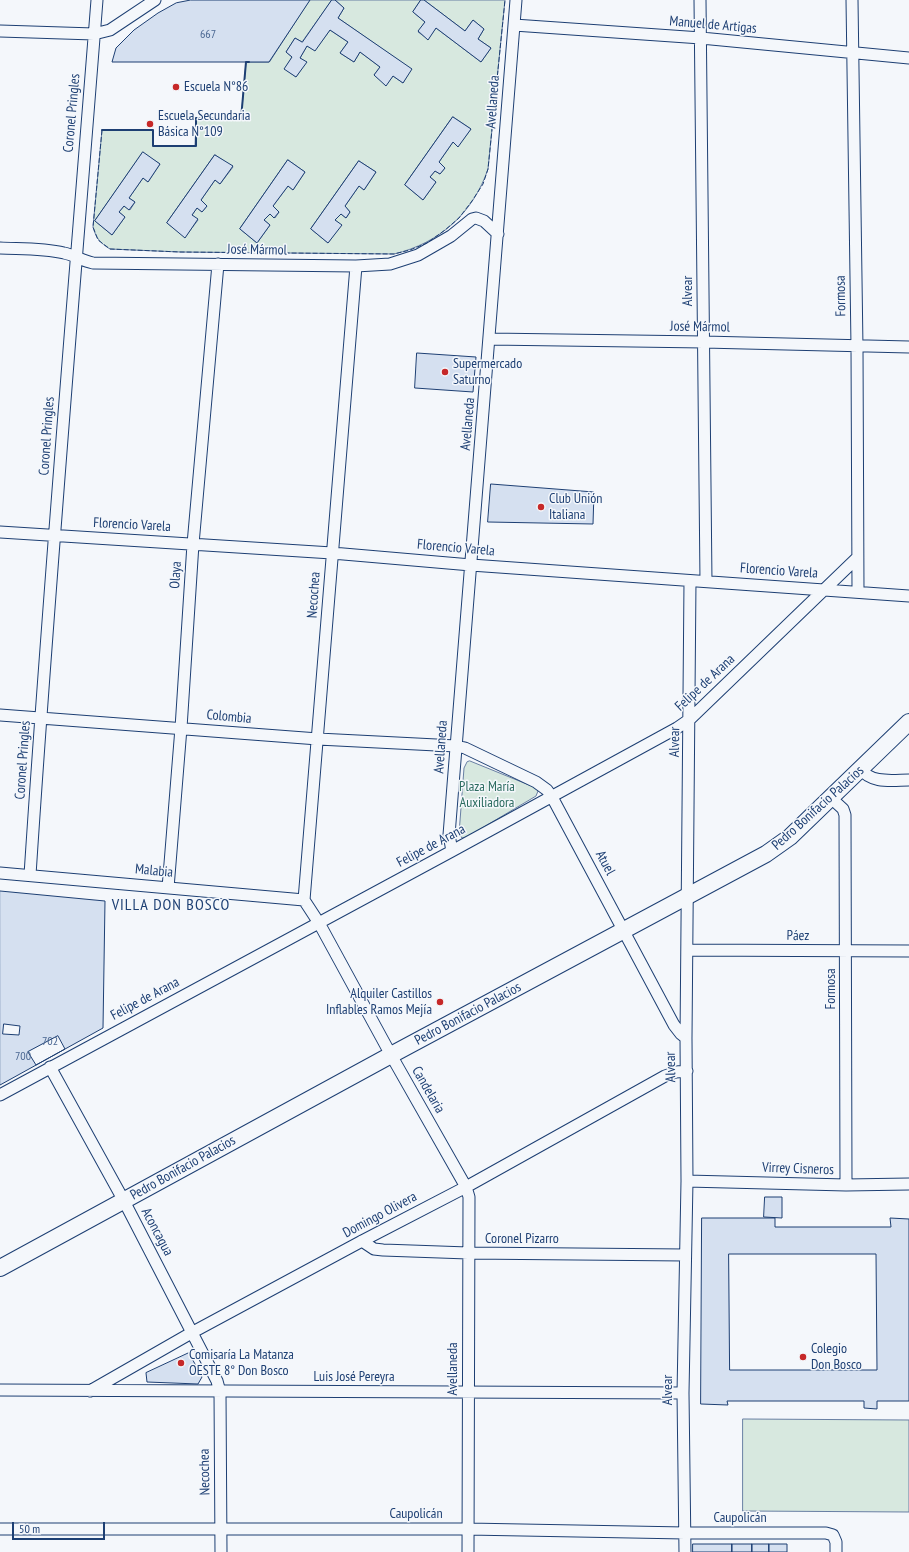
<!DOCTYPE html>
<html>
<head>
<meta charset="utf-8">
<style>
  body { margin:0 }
  #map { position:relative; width:909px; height:1552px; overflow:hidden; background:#f4f7fb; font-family:"PT Sans Narrow",sans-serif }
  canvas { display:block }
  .scale { position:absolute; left:12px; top:1522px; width:93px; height:18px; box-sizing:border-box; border:2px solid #1d3f73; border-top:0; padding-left:5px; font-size:12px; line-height:14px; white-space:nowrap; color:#1d3f73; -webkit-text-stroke:3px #f4f7fb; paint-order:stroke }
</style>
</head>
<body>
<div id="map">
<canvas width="909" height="1552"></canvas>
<div class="scale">50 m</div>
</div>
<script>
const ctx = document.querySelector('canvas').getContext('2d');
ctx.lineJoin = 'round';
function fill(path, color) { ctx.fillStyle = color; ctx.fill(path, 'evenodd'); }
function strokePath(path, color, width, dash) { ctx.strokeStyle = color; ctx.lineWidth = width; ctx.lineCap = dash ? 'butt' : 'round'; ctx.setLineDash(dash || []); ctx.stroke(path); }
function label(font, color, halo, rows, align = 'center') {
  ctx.font = font + ' "PT Sans Narrow",sans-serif'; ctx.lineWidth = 3; ctx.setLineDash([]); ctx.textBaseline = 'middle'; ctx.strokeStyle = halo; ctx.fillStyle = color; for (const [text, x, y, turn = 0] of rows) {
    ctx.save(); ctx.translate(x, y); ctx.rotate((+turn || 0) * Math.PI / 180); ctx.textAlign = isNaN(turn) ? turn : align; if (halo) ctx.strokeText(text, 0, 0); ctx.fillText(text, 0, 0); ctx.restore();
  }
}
const green = new Path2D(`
  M310,0H332L302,42L295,38L286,52L292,57L285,69L296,77L306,62L300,58L307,46L315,50L330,30L348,42L340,53L354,62L360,52L380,67L374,75L386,85L393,76L403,83L411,69L338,18L344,8L335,0H421L413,12L425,22L418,32L428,39L436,28L481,62L491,48L478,39L484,29L473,20L465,31L424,0H505L488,169C473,213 440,243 394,254L180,252L110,249C100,243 96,238 93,227L102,130H153V146H195L196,118L241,119L246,62H269ZM453,117L471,129L458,146L453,142L439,162L445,168L440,174L435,171L430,177L436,182L423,200L405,185ZM143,153L160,164L148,182L143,178L129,198L135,202L130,210L124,206L119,212L125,217L112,235L95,221ZM215,155L233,167L220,184L215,180L201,200L207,206L202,212L197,208L192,215L198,220L185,237L167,223ZM288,160L305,172L293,190L288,186L273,206L279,212L275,218L270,214L264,220L270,225L257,243L240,229ZM359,161L376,172L364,190L359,186L345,206L350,212L346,218L341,214L335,220L341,225L328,243L311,229Z
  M470,761L534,787L538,791L536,796L467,837L462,838L459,834L464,768L467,762Z
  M743,1419L909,1420V1512L743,1511Z`);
const building = new Path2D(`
  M191,0H310L269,62H112L116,48L134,30L158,13L176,3Z
  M332,0H335L344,8L338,18L412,69L403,83L393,76L386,86L374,75L380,67L360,52L354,62L340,53L348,42L330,30L315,51L307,46L300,58L307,62L296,77L284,69L292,57L286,52L295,38L302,42Z
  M421,0H424L465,31L473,20L484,29L478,39L491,48L481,62L436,28L428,40L418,31L425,22L413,12Z
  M453,117L471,129L458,147L453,142L439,162L445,168L440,174L435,171L430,177L436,182L423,200L405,185Z
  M143,152L160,164L148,182L143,178L129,198L135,202L129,210L124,206L119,212L125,217L112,235L95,221Z
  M215,155L233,166L220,184L215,180L201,200L207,206L202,212L197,208L192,215L198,219L185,238L167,223Z
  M288,160L305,172L293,190L288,186L273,206L279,212L274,218L270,214L264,220L270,225L257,243L240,229Z
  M359,161L376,172L364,190L359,186L345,206L350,212L346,218L341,214L335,220L342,225L328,243L311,229Z
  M417,353L476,357L473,392L415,388Z
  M491,484L594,492L593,524L488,522Z
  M0,891L105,901L103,1028L0,1085Z
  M4,1024L20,1026L19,1035L3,1034Z
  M58,1036L65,1049L36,1065L28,1052Z
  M765,1197H782V1218L764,1217Z
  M702,1218H775V1227H891L890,1218L909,1219V1401H877V1409L864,1408V1401H727L728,1405L701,1404ZM729,1254H876L877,1370H730Z
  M189,1353L202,1377L198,1384L147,1382L146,1373Z
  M693,1544H732V1552H693Z
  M732,1544H752V1552H732Z
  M752,1544H769V1552H752Z
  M769,1544H787V1552H769Z`);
const street = new Path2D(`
  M700,0L706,581
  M852,0L857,347L858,591
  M514,25L701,38L909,58
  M0,31L94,34L110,30L155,0
  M0,248C21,249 43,248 64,253C74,255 83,261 93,263L356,266L390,264L418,255L451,236L472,219L476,218L484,221L498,234
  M356,266L304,900L319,923L391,1055L466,1187L469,1197L468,1552
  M490,339L704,342L909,347
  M0,532L332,553L471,565L909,596
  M0,715L318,739L456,746L465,748L536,782L547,790L552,797L674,1025L681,1034L686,1038
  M861,769C871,784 893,780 909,780
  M831,798L843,809L845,815L846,1185
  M452,851L449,835L516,0
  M0,873L304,900
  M30,875C49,583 74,292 97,0
  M168,888L181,728L193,544L218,264
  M687,950L909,951
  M50,1067L124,1201L217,1381L220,1392L221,1552
  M0,1095L452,851L677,728L690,719L857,558
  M687,1181L846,1185L909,1184
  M362,1241L374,1249L383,1250L468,1253L685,1255
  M0,1390L683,1393
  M90,1391L193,1332L362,1241L466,1187L665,1076L676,1072L687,1071
  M0,1529H468L685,1533H826L833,1535L836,1542V1552
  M685,1552L683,1393L687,1181L686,1038L690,581`);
const secondary = new Path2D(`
  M0,1268L391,1055L766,854L790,837L909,722`);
const fence = new Path2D(`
  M102,130L93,227L98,240L110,249L180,252L394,254L410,250L427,243L445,230L459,218L472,201L483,184L488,169L505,0`);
const wall = new Path2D(`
  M102,130H153V146H196V118L241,119L246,62H249`);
const markers = [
  [176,87,4,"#c62828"],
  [150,124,4,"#c62828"],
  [445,372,4,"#c62828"],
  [541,507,4,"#c62828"],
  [440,1002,4,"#c62828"],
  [803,1357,4,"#c62828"],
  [181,1363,4,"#c62828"]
];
const numberNames = [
  ["667",208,35],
  ["702",50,1042],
  ["700",23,1057]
];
const streetNames = [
  ["Manuel de Artigas",713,25,5],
  ["Avellaneda",493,102,-86],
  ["Coronel Pringles",72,113,-85],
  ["José Mármol",257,250,1],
  ["Alvear",688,291,-90],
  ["Formosa",841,296,-91],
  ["José Mármol",700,327,1],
  ["Avellaneda",468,424,-85],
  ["Coronel Pringles",47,436,-86],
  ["Florencio Varela",132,525,3],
  ["Florencio Varela",456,548,5],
  ["Florencio Varela",779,571,4],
  ["Olaya",176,575,-86],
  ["Necochea",314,595,-86],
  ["Felipe de Arana",705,683,-43],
  ["Colombia",229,717,5],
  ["Alvear",675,742,-89],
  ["Avellaneda",441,747,-86],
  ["Coronel Pringles",23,760,-86],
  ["Pedro Bonifacio Palacios",818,808,-42],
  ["Felipe de Arana",431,846,-28],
  ["Atuel",605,863,62],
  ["Malabia",154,871,5],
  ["Páez",798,936,1],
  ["Formosa",831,989,-90],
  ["Felipe de Arana",145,999,-28],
  ["Pedro Bonifacio Palacios",468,1014,-28],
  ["Alvear",671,1067,-91],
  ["Candelaria",428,1090,60],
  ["Pedro Bonifacio Palacios",183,1168,-29],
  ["Virrey Cisneros",798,1169,2],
  ["Domingo Olivera",380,1215,-28],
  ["Aconcagua",157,1232,62],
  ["Coronel Pizarro",522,1239],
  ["Avellaneda",453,1369,-90],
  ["Luis José Pereyra",354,1377],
  ["Alvear",668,1390,-90],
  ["Necochea",205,1472,-91],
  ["Caupolicán",416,1514],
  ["Caupolicán",740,1518]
];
const poiNames = [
  ["Escuela N°86",184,87],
  ["Escuela Secundaria",158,116],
  ["Básica N°109",158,132],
  ["Supermercado",453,364],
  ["Saturno",453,380],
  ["Club Unión",549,499],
  ["Italiana",549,515],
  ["Alquiler Castillos",432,994,"right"],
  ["Inflables Ramos Mejía",432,1010,"right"],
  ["Colegio",811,1349],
  ["Don Bosco",811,1365],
  ["Comisaría La Matanza",189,1355],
  ["OESTE 8° Don Bosco",189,1371]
];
const parkNames = [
  ["Plaza María",487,787],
  ["Auxiliadora",487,803]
];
const quarterNames = [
  ["VILLA DON BOSCO",171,905]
];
fill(green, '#d7e8df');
strokePath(green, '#687fa3', 1);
fill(building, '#d5e0f0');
strokePath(building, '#1d3f73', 1);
strokePath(street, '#1d3f73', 13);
strokePath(secondary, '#1d3f73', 18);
strokePath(street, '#f4f7fb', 11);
strokePath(secondary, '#f4f7fb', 16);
strokePath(fence, '#1d3f73', 1, [5, 2]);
strokePath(wall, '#1d3f73', 2);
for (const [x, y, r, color] of markers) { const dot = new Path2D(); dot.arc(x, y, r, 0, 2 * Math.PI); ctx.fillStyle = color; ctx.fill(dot); strokePath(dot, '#f4f7fb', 1.5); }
label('12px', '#4b6792', null, numberNames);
label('14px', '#1d3f73', '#f4f7fb', streetNames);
label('14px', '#1d3f73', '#f4f7fb', poiNames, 'left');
label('14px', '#2c6c60', '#f4f7fb', parkNames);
ctx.letterSpacing = '1px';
label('16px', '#1d3f73', '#f4f7fb', quarterNames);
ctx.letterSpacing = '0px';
</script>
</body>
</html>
